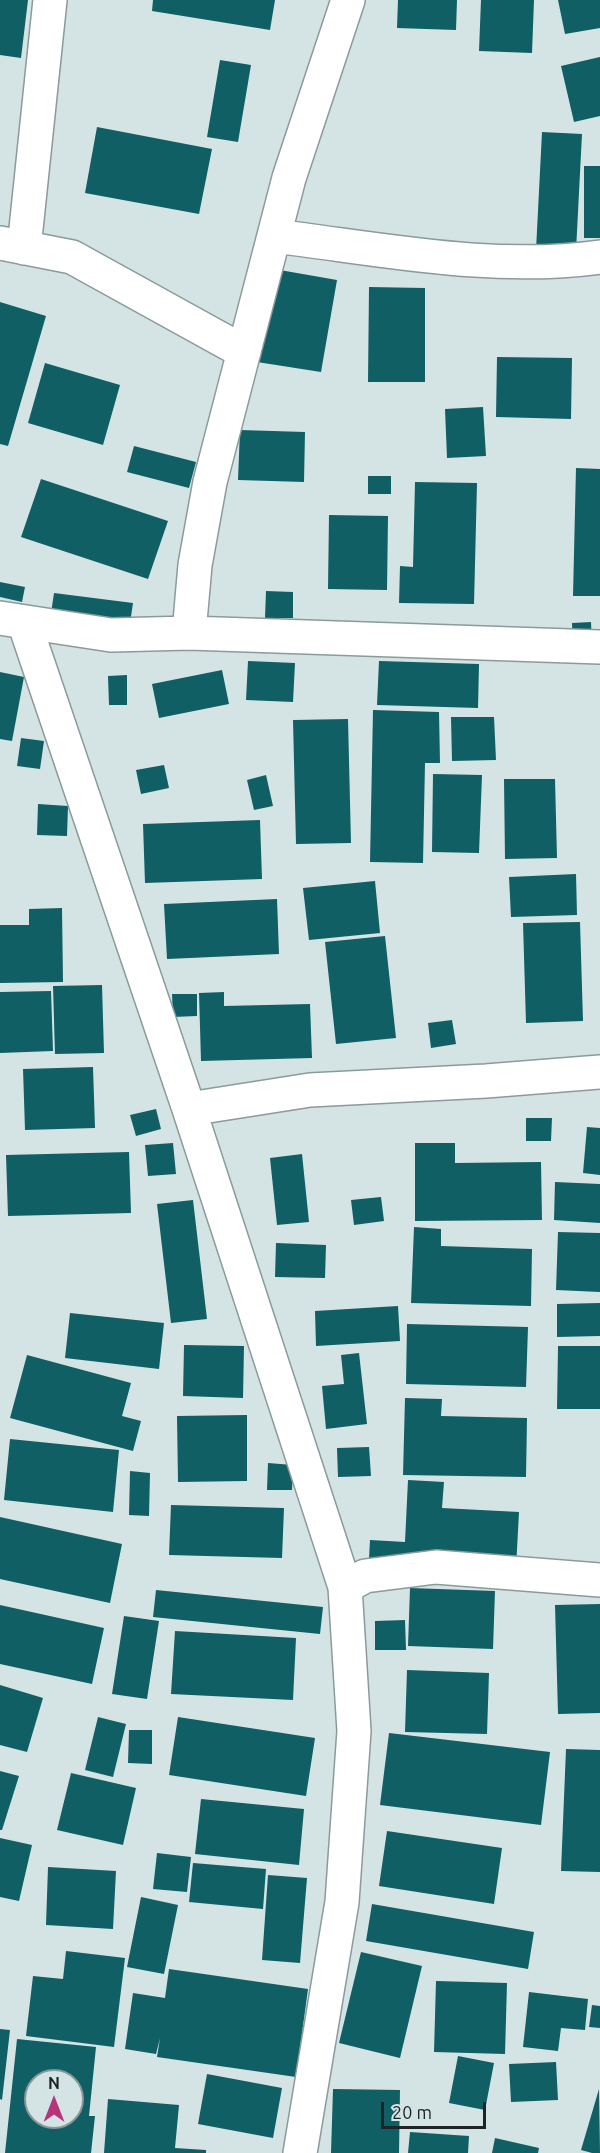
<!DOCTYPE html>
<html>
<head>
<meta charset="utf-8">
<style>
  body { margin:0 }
  #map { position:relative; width:600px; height:2153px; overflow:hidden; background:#d4e4e5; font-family:Ubuntu,sans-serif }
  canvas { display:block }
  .north { position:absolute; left:24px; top:2069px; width:60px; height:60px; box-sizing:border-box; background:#d4e4e5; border:2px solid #8b9798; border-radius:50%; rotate:0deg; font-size:16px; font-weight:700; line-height:24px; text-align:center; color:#1e2425 }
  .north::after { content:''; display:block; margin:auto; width:21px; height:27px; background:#b7337a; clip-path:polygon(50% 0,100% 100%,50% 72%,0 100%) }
  .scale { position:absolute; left:381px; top:2102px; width:105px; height:27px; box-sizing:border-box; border:3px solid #1e2425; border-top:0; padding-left:8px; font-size:18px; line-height:21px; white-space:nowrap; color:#1e2425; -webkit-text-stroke:4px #d4e4e5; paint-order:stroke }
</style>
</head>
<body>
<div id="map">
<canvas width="600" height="2153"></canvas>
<div class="north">N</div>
<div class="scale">20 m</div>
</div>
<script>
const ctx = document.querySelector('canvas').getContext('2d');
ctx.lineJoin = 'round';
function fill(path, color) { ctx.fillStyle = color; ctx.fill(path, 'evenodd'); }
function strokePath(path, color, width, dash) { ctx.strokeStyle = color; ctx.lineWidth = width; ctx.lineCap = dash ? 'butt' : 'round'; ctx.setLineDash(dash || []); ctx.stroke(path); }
const building = new Path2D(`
  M0,0H28L21,58L0,55Z
  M153,0H275L270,30L152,11Z
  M398,0H457L456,30L397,28Z
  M481,0H534L532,53L479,51Z
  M558,0H600V28L565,34Z
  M600,57V116L574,122L561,66Z
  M220,60L251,65L238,142L207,137Z
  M97,127L212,149L199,214L85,193Z
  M542,132L582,134L576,251L536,250Z
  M584,166H600V238H584Z
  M274,269L337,280L321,372L257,362Z
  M369,287L425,288V382H368Z
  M0,302L46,316L8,446L0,444Z
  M497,357L572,358L571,419L496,417Z
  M45,363L120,385L103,445L28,423Z
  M483,407L486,456L447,458L445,409Z
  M240,430L305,432L304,482L238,480Z
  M134,446L196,462L189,488L127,472Z
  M576,468L600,469V596H573Z
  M368,476H391V494H368Z
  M41,479L168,521L148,579L21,537Z
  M415,482L477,483L474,604L399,603L400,566L413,567Z
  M329,515L388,516L387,590L328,589Z
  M0,582L25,587L22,602L0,597Z
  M266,591L293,592V618H265Z
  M54,593L133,603L129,630L50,620Z
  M591,622L592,645L573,646L572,623Z
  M248,661L295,663L293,702L246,700Z
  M379,661L479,664L478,708L377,705Z
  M222,670L229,704L159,718L152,684Z
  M0,672L24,677L12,741L0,739Z
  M127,675V705H109L108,676Z
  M373,710L439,712L440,763H425L423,863L370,862Z
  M451,717H494L496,760L452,761Z
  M348,719L351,843L296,844L293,720Z
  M21,738L44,741L40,769L17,766Z
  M164,765L169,788L141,794L136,770Z
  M433,774L482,775L479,853L432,852Z
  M266,775L273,806L254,810L247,780Z
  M504,779H555L557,858L505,859Z
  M38,804L68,806L67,836L37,835Z
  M260,820L262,879L145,883L143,824Z
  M576,874L577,915L511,917L509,877Z
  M375,881L380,933L309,940L303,888Z
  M277,899L279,954L167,959L164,904Z
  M62,908L63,982L0,983V925H29V909Z
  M580,922L583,1021L526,1023L523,923Z
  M385,936L396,1038L336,1044L325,942Z
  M102,985L104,1053L55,1054L53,986Z
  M51,991L53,1051L0,1053V992Z
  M224,992V1006L310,1004L312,1058L201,1061L199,993Z
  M172,994H197V1016L173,1017Z
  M452,1020L456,1044L431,1048L428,1023Z
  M93,1067L95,1128L25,1130L23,1069Z
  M156,1109L161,1129L136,1136L130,1115Z
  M526,1118H552L551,1141H526Z
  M587,1127L600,1128V1175L583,1173Z
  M173,1143L176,1174L148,1176L145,1145Z
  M415,1143H455V1163L541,1162L542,1220L415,1221Z
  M129,1152L131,1213L8,1216L6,1155Z
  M302,1154L309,1222L277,1225L270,1158Z
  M555,1182L600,1184V1223L554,1220Z
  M381,1197L384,1221L354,1225L351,1200Z
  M193,1200L207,1319L171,1323L157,1204Z
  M414,1227L441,1229V1246L532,1249L531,1306L411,1303Z
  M558,1232L600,1233V1292L556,1290Z
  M276,1243L326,1245L325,1278L275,1277Z
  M600,1303V1336L557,1337V1304Z
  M398,1306L400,1341L316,1346L315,1311Z
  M70,1313L164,1323L159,1369L65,1358Z
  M407,1324L528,1327L526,1387L406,1384Z
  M184,1345L244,1346L243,1398L183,1396Z
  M558,1346H600V1409H557Z
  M359,1353L367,1424L326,1429L322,1386L344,1384L341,1355Z
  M27,1355L131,1383L122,1416L141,1421L133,1451L10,1418Z
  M405,1398L442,1399L441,1416L527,1418L526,1477L403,1475Z
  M247,1415V1481L178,1482L177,1416Z
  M10,1439L119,1450L113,1512L4,1500Z
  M369,1447L371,1476L338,1477L337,1448Z
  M268,1463L293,1465L292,1490H267Z
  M130,1471L150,1473L149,1516L129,1515Z
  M408,1480L444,1482L442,1508L519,1512L516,1568L369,1559L370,1540L405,1542Z
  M171,1505L284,1508L282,1558L169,1555Z
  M0,1517L122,1544L110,1603L0,1579Z
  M410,1588L495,1591L493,1649L408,1646Z
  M156,1590L323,1607L320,1634L153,1617Z
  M600,1604V1713L558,1714L555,1605Z
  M0,1605L104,1628L92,1684L0,1664Z
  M124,1616L159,1621L147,1699L112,1694Z
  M405,1620L406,1650H375V1621Z
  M175,1631L296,1638L293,1700L171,1694Z
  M407,1670L489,1673L487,1734L405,1732Z
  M0,1685L43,1698L27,1752L0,1745Z
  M98,1717L126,1724L113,1777L85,1770Z
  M178,1717L315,1738L306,1796L169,1775Z
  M129,1730H152V1764L128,1763Z
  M389,1733L550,1752L541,1825L380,1805Z
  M566,1749L600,1750V1872L561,1871Z
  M0,1771L19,1776L2,1830H0Z
  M71,1773L136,1788L123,1845L57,1830Z
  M201,1799L304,1809L299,1865L195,1854Z
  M387,1831L502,1848L494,1904L379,1886Z
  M0,1838L32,1845L19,1901L0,1897Z
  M157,1853L191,1857L187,1892L153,1889Z
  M193,1863L266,1869L263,1909L189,1902Z
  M48,1867L116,1871L113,1929L46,1925Z
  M268,1875L307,1878L300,1963L262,1960Z
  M141,1897L178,1905L164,1974L127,1967Z
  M372,1904L534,1932L528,1969L366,1941Z
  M66,1951L125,1958L114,2047L26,2036L33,1976L63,1979Z
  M361,1952L422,1966L400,2058L339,2043Z
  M169,1969L308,1989L296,2077L157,2057L160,2038L156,2054L125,2049L133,1993L165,1998Z
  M436,1981L507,1983L505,2054L434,2052Z
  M529,1992L588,1999L585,2030L561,2028L558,2051L523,2047Z
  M592,2005L600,2006V2028L589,2027Z
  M0,2029L10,2030L2,2100L0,2099Z
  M17,2039L96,2047L89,2116H95L91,2153H5ZM36,2081H72V2117H36Z
  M458,2056L494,2063L485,2110L449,2103Z
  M556,2062L558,2100L511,2102L509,2064Z
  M207,2074L282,2088L273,2138L198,2124Z
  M333,2089L400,2090L399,2153H331Z
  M599,2089L600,2153H592L581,2150Z
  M108,2099L179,2105L175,2148L206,2150V2153H104Z
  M410,2132L469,2136L468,2153H408Z
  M495,2138L539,2148L538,2153H492Z`);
const minor = new Path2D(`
  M274,236C382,249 492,272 600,257
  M0,243L72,257L244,352
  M24,248L50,0
  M0,618L111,635L189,633L600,647
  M24,622L189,1109L345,1587L354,1731L342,1902L300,2153
  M189,633L195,565L210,482L289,178L348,0
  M189,1109L310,1090L486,1081L600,1072
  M345,1587L365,1576L436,1567L600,1580`);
fill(building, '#0f5f64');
strokePath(minor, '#8b9a9b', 36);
strokePath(minor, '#fff', 33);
</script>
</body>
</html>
